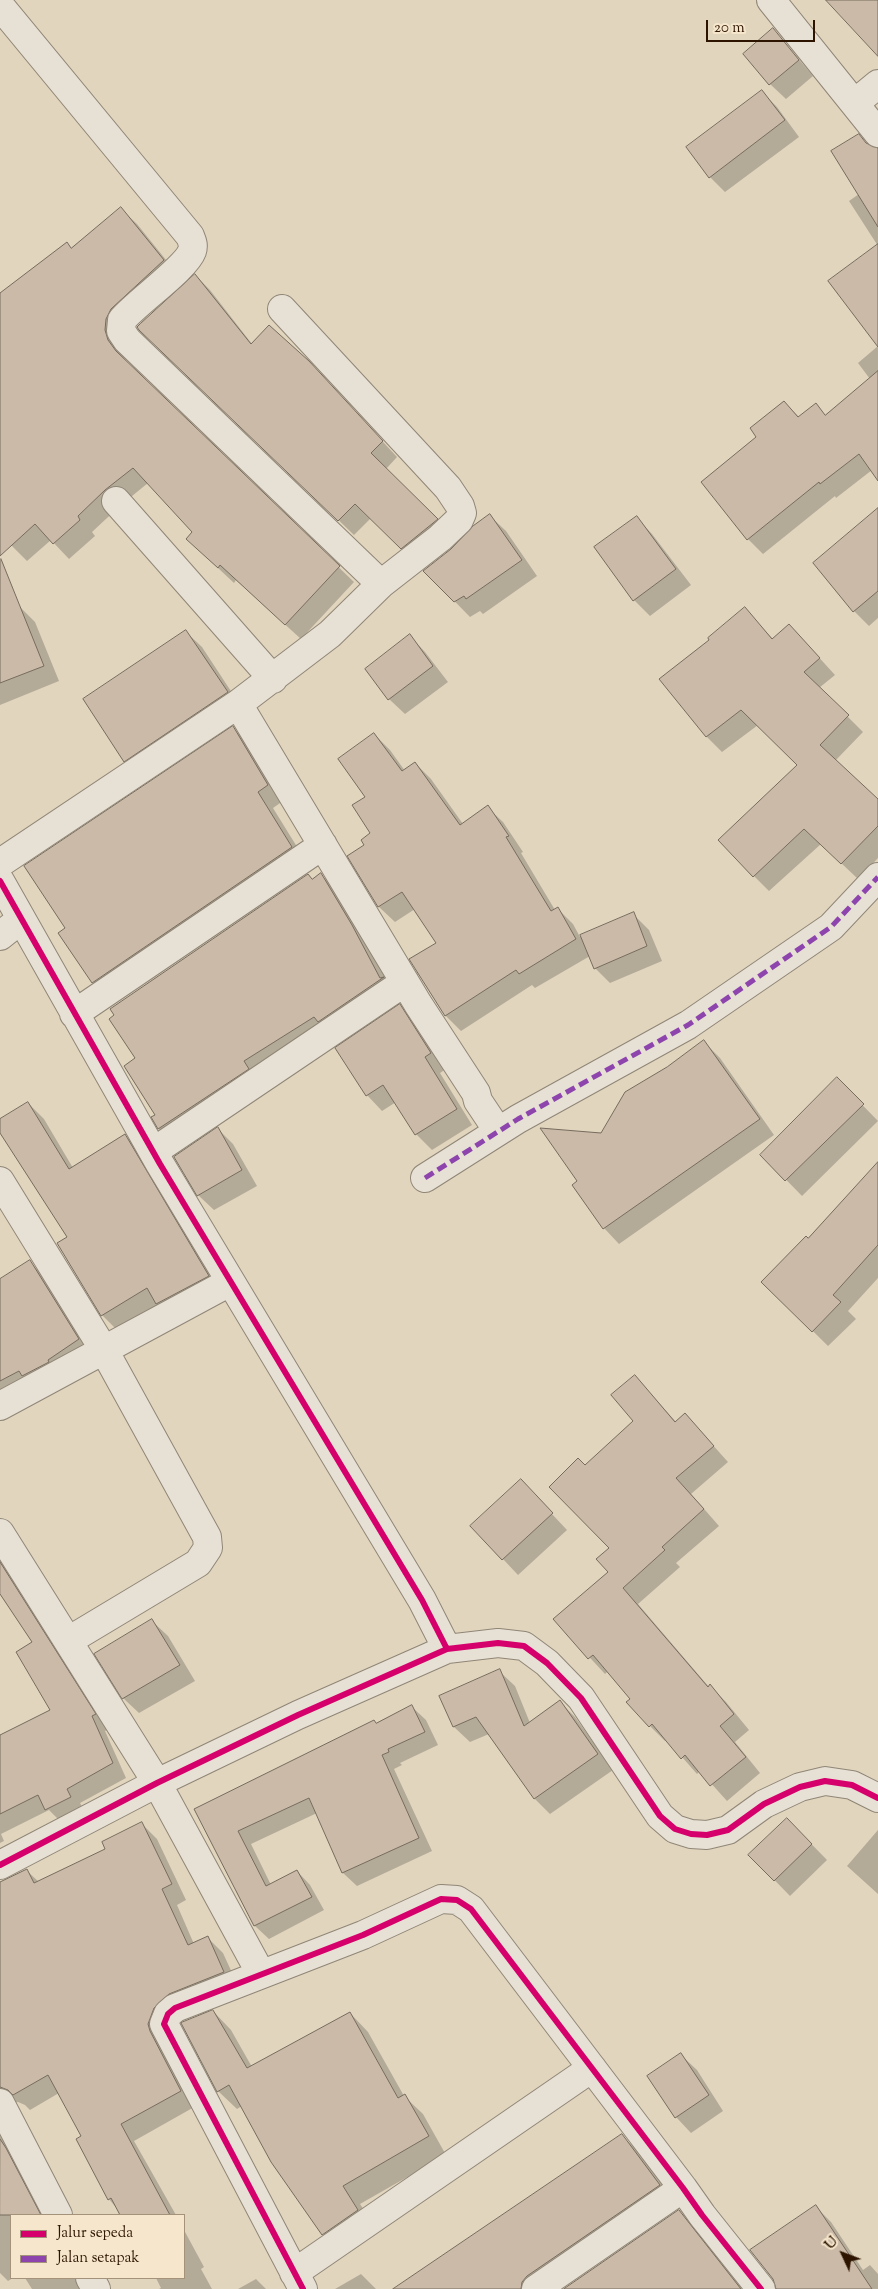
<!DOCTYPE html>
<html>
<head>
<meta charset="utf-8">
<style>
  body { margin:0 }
  #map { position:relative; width:878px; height:2289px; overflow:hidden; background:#e1d5be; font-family:"Sorts Mill Goudy",serif }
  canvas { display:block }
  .legend { position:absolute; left:10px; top:2214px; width:175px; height:65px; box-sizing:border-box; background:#f5e6cc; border:1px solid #a5927a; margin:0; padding:6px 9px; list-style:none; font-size:15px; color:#2d1400 }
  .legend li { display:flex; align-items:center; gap:10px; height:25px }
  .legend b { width:25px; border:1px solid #a5927a }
  .north { position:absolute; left:818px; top:2229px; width:50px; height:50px; -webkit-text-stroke:4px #f5e6cc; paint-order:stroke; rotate:313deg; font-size:14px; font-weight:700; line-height:20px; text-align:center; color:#2d1400 }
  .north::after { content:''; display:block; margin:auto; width:18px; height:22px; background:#2d1400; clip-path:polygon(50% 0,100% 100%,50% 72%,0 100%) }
  .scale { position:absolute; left:706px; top:20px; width:109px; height:22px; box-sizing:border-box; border:2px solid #2d1400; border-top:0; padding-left:6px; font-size:15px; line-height:18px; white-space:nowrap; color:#2d1400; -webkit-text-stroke:4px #f5e6cc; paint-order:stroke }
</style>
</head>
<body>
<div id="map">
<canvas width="878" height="2289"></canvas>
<ul class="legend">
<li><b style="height:6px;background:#d6006c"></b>Jalur sepeda</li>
<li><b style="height:6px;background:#8e44ad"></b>Jalan setapak</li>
</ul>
<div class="north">U</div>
<div class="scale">20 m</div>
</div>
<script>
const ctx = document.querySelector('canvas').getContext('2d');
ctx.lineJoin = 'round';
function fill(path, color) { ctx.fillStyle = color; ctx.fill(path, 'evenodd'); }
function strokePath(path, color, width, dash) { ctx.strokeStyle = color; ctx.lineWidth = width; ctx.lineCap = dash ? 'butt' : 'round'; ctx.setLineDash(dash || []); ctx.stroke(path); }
const shadow = new Path2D(`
  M773,29L813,76L786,99L770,84Z
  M762,92L777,107L799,137L725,192L710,177Z
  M872,149H878V345V246L849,201L859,194Z
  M121,209L137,224L179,276L126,325L120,346L123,356L130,366L354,582L301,639L236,580L234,583L203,554L194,532L148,483L121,505L92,532L95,536L69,559L51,540L27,561L0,534V298L72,249Z
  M195,275L210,290L252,344L324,378L397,457L386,469L452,535L417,563L371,518L354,535L154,342Z
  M878,346V479L872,470L836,498L835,496L763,554L748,539L703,482L758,437L784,402L800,418L816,405L826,416L870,379L858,363Z
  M878,510V618L869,626L854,611Z
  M490,516L506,531L537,576L483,614L480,611L470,617L425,571Z
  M637,518L652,534L691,585L650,616L634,600L596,548Z
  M19,606L35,622L59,681L0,705V609Z
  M745,609L773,639L789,625L804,641L835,675L819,688L863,732L835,761L878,801V858L858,879L821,844L769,891L754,876L799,765L758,725L722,752L707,737L661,679L711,640Z
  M186,632L202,647L242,708L140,776L125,761Z
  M410,636L425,652L448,682L405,714L389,699Z
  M233,728L248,743L283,801L273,808L307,863L109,998L93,982L67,928Z
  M374,734L390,750L405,771L415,763L431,779L463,824L487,807L503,822L523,852L521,853L555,910L558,909L573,924L580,937L633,914L649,930L662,961L610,983L595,968L590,956L535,988L532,985L461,1031L446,1016L411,960L438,943L415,909L395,922L379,907L349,856L365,845L372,834L366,797Z
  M321,875L337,890L391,986L175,1144L159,1129L153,1118L157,1115L137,1059Z
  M400,1006L415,1021L446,1069L440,1073L472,1125L432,1150L416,1134L396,1102L382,1111L367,1095Z
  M704,1042L720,1058L774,1135L619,1244L604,1228L579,1181L602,1134L668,1068Z
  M837,1079L878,1121L802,1196L762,1155Z
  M28,1103L44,1119L73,1168L125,1135L140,1151L223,1292L118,1331L102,1315L68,1238L0,1130V1120Z
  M218,1129L233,1144L257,1186L214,1210L198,1195Z
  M878,1176V1278L848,1311L856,1319L828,1346L763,1282Z
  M30,1262L42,1274L90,1352L0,1399V1281Z
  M635,1376L676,1422L685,1414L728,1462L691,1494L719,1526L676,1563L680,1567L638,1604L709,1687L710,1686L726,1702L749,1730L735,1742L760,1773L727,1801L700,1771L697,1774L667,1740L665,1741L650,1726L632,1699L608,1671L605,1674L555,1620L610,1573L611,1548L585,1466L634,1421Z
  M536,1497L567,1530L518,1575L472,1526Z
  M0,1555L109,1729L105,1731L126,1778L80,1803L84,1810L59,1820L49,1810L1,1834L4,1841L0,1843V1736L52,1711L34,1643L0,1591Z
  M152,1621L168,1636L195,1681L139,1713L123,1698Z
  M499,1671L515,1686L530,1723L560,1702L575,1717L613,1770L550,1814L535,1799L489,1734L470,1742L454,1727L441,1697Z
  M412,1707L426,1720L438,1745L400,1763L402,1765L394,1769L432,1851L357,1886L343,1873L317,1813L251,1844L271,1885L297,1871L310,1885L324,1910L269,1939L255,1926L196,1810Z
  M787,1819L827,1860L790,1896L750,1855Z
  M142,1824L157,1839L186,1900L177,1905L194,1944L208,1938L223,1953L239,1988L169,2023L196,2106L134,2141L176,2215H122L109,2199L83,2137L59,2093L30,2110L25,2105L18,2102L9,2104L0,2117V1884L26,1870L39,1882L107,1849Z
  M878,1830V1894L847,1866Z
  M213,2011L231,2030L252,2067L350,2013L368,2032L404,2096L423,2114L446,2155L360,2204L376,2228L341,2252L323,2234L242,2106L237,2109L218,2091Z
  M681,2055L697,2070L723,2111L691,2133L676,2117Z
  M0,2131L47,2215H11V2278H13L8,2281L0,2273Z
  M622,2136L638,2151L675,2200L546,2289H394Z
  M816,2207L831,2222L863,2270L870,2265L878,2274V2289H777L778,2286L752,2250Z
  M679,2211L694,2227L742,2289H566Z
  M184,2230L204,2267L201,2269L212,2289H159L161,2288L156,2278H184Z
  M361,2274L376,2289H335Z
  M25,2278H76L83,2289H32Z
  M256,2279L266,2289H238Z`);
const building = new Path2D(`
  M826,0H878V56Z
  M773,28L799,60L769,85L743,54Z
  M762,90L785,120L709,178L686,147Z
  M859,134L866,143L878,148V227L831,151Z
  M121,207L164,260L111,309L106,319L105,330L108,340L116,351L340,566L285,625L220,565L218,568L186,539L192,532L133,468L105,490L78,516L80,520L53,544L35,524L0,556V293L67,242L71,248Z
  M878,244V347L828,281Z
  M195,274L251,344L269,325L309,361L383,441L371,453L438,519L401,549L355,504L338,521L139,330L137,327L140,324Z
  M878,371V481L859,454L820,484L819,482L747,540L701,482L756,437L750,428L784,401L798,417L816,403L825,415Z
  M878,508V591L853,612L813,563Z
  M490,514L522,560L466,599L464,596L454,602L423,571L451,549L473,526Z
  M637,516L676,569L633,601L594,547Z
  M1,559L44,666L0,683V560Z
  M745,607L772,639L789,624L820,658L804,672L849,715L820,745L878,799V826L841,864L804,829L753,877L718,840L797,765L741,710L706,737L659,679L709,640L708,638Z
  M186,630L228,692L124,762L83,699Z
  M410,634L433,666L388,700L365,669Z
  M233,726L268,785L258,792L292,847L92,983L58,933L65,928L24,866Z
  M374,733L402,771L415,762L460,825L488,805L509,836L506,837L551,911L558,907L576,939L519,974L516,970L445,1016L409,959L436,943L402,892L378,907L347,856L364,845L361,840L370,833L352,805L365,797L338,759Z
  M321,873L352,925L380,978L384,977L318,1022L314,1017L244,1061L249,1069L158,1129L151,1117L155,1115L124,1066L135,1058L109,1019L114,1015L110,1009L308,874L312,879Z
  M634,912L647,946L594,969L580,935Z
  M400,1004L431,1053L425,1057L457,1109L415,1135L383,1085L366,1096L335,1048Z
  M704,1040L760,1119L603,1229L572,1185L577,1181L540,1128L601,1133L625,1092L667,1067Z
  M837,1077L864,1104L785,1181L760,1155Z
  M28,1102L69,1169L125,1134L209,1276L156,1304L147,1288L101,1316L57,1243L67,1237L0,1133V1119Z
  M218,1127L242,1170L197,1196L174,1157Z
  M878,1162V1245L833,1295L841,1302L812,1332L761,1282L806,1236L808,1238Z
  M30,1260L79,1339L48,1360L49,1362L22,1376L19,1371L0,1381V1279Z
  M635,1375L675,1422L685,1413L714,1446L676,1478L704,1509L662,1547L665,1550L623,1588L708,1687L710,1684L734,1714L720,1726L746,1757L710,1786L685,1755L681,1759L652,1724L649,1727L626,1702L630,1699L593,1655L588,1659L553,1619L608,1572L596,1559L609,1548L549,1487L578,1458L585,1465L633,1421L611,1395Z
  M521,1479L553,1513L502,1560L470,1526Z
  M0,1562L96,1714L92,1716L113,1763L67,1789L71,1797L45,1810L38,1795L0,1814V1735L50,1710L16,1652L32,1642L0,1594Z
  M152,1619L180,1665L122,1699L94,1654Z
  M500,1669L524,1726L560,1700L598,1754L534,1799L476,1717L453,1727L439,1696Z
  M412,1705L425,1732L388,1749L389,1752L382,1755L419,1838L342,1873L309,1798L238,1831L266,1886L297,1870L312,1897L254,1926L194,1809L374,1720L376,1723Z
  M787,1818L812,1844L774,1881L748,1855Z
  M142,1822L172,1884L162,1889L188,1945L208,1936L224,1972L169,1994L154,2008L148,2024L150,2031L181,2091L121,2124L170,2215H120L111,2198L108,2200L76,2139L81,2136L48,2075L13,2095L8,2090L0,2087V1882L27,1869L34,1883L105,1849L102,1842Z
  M213,2010L247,2068L350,2012L398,2098L405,2094L429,2136L343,2186L358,2210L322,2235L271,2162L229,2085L217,2092L181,2023Z
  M681,2053L709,2095L675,2118L647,2076Z
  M622,2134L660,2185L527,2276L522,2282L521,2289H393Z
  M0,2139L6,2148L41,2215H0Z
  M816,2205L872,2289H776L773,2279L750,2250Z
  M679,2210L741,2289H564Z`);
const street = new Path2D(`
  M771,0L878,133
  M1,7L190,236C192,241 194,245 192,251C186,268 136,303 122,320L121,331L127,340L381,584
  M855,103L878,84
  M116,501L273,679
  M238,704L418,1004L476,1093L478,1101L498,1131
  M0,863L238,704L330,634L381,584L440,538L459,520L462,513L460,506L448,488L282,309
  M0,881L160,1164L422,1600L447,1649
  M0,936L20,920
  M74,1014L323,845
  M153,1152L405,982
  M425,1178L518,1119L688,1025L831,927L878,877
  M0,1181L104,1350L207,1537L208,1548L198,1563L68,1641
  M0,1406L230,1282
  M0,1533L157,1783L261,1974
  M0,1865L157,1783L298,1715L447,1649L498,1643L524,1646L547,1663L581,1698L660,1816L675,1829L691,1834L707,1835L728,1830L764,1804L800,1787L825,1781L852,1785L878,1798
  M0,2103L58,2215
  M294,2273L592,2068
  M90,2278L96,2289
  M303,2289L164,2024L168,2014L175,2008L363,1935L441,1899L457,1900L471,1909L683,2188L702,2215L761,2289
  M536,2289L683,2188`);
const quiet = new Path2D(`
  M425,1178L518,1119L688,1025L831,927L878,877`);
const cycleway = new Path2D(`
  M0,881L160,1164L422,1600L447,1649
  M0,1865L157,1783L298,1715L447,1649L498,1643L524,1646L547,1663L581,1698L660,1816L675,1829L691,1834L707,1835L728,1830L764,1804L800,1787L825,1781L852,1785L878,1798
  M303,2289L164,2024L168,2014L175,2008L363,1935L441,1899L457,1900L471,1909L683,2188L702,2215L761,2289`);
fill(shadow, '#0003');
fill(building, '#cabaa7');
strokePath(building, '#766c5e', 1);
strokePath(street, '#908676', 30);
strokePath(street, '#e7e0d5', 28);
strokePath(quiet, '#8e44ad', 5, [10, 5]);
strokePath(cycleway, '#d6006c', 6);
</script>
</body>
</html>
